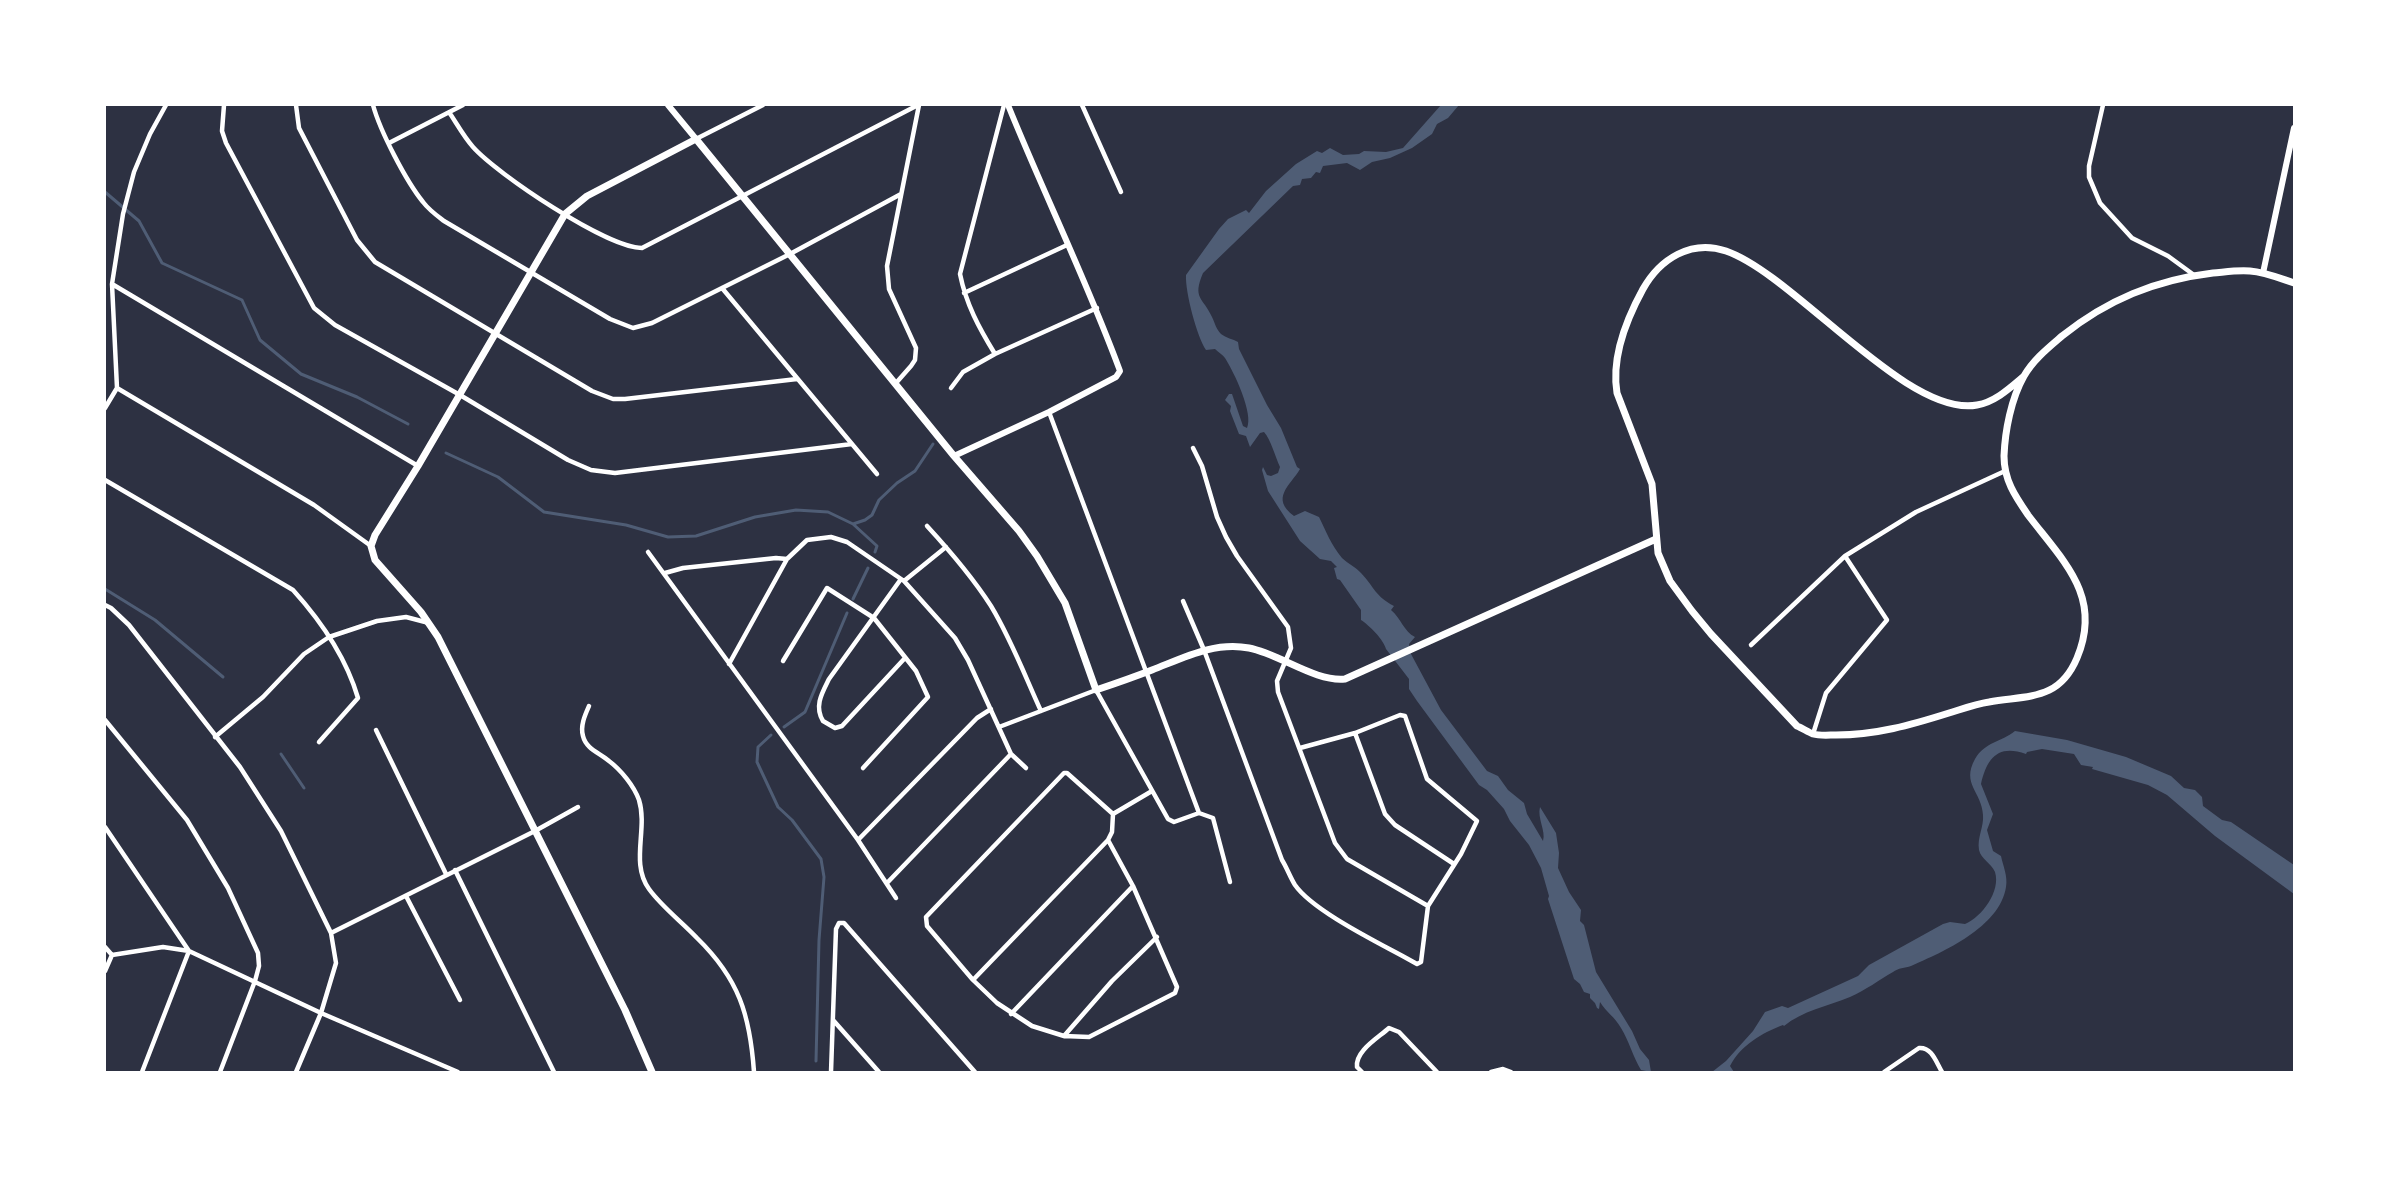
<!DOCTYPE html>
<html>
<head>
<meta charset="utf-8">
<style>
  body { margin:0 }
  #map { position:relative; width:2399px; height:1177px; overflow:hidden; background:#2d3142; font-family:"PT Sans",sans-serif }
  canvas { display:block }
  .frame { position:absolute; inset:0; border:106px solid #fff; pointer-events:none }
</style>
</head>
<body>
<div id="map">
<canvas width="2399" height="1177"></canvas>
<div class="frame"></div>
</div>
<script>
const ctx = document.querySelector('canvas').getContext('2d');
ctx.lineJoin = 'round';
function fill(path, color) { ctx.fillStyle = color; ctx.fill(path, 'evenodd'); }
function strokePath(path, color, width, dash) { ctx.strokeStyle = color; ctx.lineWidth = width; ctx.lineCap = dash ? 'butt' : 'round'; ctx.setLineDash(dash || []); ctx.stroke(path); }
const water = new Path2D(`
  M1441,105H1459L1448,118L1437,124L1432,134L1412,148L1390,158L1372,162L1360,170L1347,163L1323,166L1320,173L1316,172L1311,178L1302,179L1300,185L1293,186L1203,273C1192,299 1203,297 1212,317C1215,323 1216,329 1221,334C1226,338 1233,339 1238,342L1239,349L1267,405L1281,428L1297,467L1300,469C1290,486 1270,498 1294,516L1305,511L1319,517C1326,531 1331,545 1342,558C1348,564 1356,567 1361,573C1375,588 1375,596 1394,606L1391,610C1401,618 1404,632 1415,637L1409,644L1411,654L1441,710L1487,771L1498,776L1508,790L1524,803L1527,814L1543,841C1546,831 1537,818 1540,807L1556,833L1559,853L1558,868L1569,892L1581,910L1580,921L1584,925L1596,972L1632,1031L1640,1049L1649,1060L1651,1072L1641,1070C1633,1057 1629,1041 1621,1028C1615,1017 1606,1012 1600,1002L1599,1009L1597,1008L1595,1003L1590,998V994L1584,992L1580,984L1574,979L1548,899L1549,896L1541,868L1529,845L1510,821L1504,809L1487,790L1479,785L1417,701L1409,689V679L1386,649C1384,640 1369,625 1361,620V610L1340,580L1337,579L1334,568L1337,567L1331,561L1320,559L1300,541L1268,491L1262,470L1263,467L1267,475L1271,476L1278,473L1280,467C1275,456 1271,440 1264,432L1260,433L1250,447L1246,436L1239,434L1230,411L1231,406L1225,400L1229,394H1232L1243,426L1247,428C1254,414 1234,372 1225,358C1223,355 1218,352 1215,349L1206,350C1197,337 1185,292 1186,275L1219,229L1228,219L1246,210L1249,213L1266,191L1296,164L1317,151L1322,153L1330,148L1343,155L1359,154L1364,151L1386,152L1403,148Z
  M2015,731L2067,740L2126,757L2171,776L2184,788L2195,790L2202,797L2203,806L2222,820L2231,822L2294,865V894L2215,836L2167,795L2148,785L2092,769L2093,767L2081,765L2074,754L2042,749L2027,752L2026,754C1998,744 1987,758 1981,784L1993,814L1987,830L1993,851L2001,856C2003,866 2008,876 2006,887C2000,927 1943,952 1911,966C1905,968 1898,968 1893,972C1879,980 1866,990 1850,997C1828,1006 1802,1011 1784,1026L1783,1025C1762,1033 1741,1045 1730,1066L1734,1072H1712L1726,1061L1753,1031L1765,1012L1782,1006L1788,1008L1858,976L1869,965L1943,924L1950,922L1965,924C1982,917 2001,891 1995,872C1991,863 1981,859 1979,850C1977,837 1984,827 1983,815C1982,792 1961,784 1975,759C1985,742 2001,742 2015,731Z`);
const stream = new Path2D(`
  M105,192L139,221L162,263L242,300L260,340L301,374L357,397L408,424
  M446,453L498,477L544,512L626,525L668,537L696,536L755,517L796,510L828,512L853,524
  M875,552L877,546L853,524L865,520L872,515L879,500L897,483L915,471L933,444
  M105,589L155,620L223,677
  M853,599L868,568
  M784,727L805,712L847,613
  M771,735L758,747L757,762L778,807L792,820L821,859L824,877L819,940L816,1061
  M281,754L304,788`);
const minor = new Path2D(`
  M224,105L222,131L226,143L314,308L335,325L460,395L568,460L591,470L615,473L852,444
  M296,105L299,128L357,240L375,262L592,391L613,399H625L797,379
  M373,105C380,131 406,181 423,202C429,210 436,215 444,221L610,319L633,328L652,323L790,254L901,194
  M1082,105L1121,192
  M2103,105L2089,166V177L2100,203L2132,238L2168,256L2194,275
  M449,112C457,124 464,137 473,147C497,174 607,248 642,248L918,105
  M696,139L763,105
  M389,143L463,105
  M112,284L418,466
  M722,288L877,474
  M964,293L1067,245
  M995,354C979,328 966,304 960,274L1004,105
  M896,383L911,366L915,360L916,348L889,289L887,266L919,105
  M117,388L314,505L371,546
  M951,388L963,372L995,354L1097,308
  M105,408L117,388L112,284L123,214L134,172L150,134L166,105
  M1049,412L1199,813
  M1193,448L1202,466L1217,517L1226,537L1237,556L1288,627L1291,648L1277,681L1278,692L1335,843L1347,859L1428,906
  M105,480L293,590C321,621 346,657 358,698L319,742
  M927,526C950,551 973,578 991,606C1011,639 1025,676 1041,711
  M648,552L858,840L896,898
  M665,573L683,568L776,558L787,559
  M901,579L829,679C822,693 814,706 823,721L835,728L842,726L905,658
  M904,581L946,547
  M1183,601L1204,650L1282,860C1287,868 1290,877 1295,885C1313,911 1379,943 1408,959L1417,964L1421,962L1428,906L1461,854L1477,821L1427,779L1405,716L1400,715L1355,733L1300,748
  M105,605L111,608L129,625L240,767L281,831L331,933L336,963L321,1013L296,1072
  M1751,645L1845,556L1916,512L2005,471
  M783,661L827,588L874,618L916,671L928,697L863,768
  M729,664L787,559L807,540L831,537L847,542L904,581L955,638L968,660L1011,754L1026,768
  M589,706C585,715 580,726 583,736C586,749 600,753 609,761C621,770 634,786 639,800C648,829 630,863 649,889C662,907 682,922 697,938C739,979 750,1015 754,1072
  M105,720L187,820L228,888L258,953L259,966L255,981L220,1072
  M999,727L1096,690L1168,819L1174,822L1199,813L1213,818L1230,882
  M376,730L446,874
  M1355,733L1385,814L1395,825L1454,864
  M1813,734L1826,693L1887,620L1845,556
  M215,737L263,697L304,654L329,637L377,621L406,617L429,623
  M1113,814L1152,791
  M105,827L189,951L142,1072
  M858,840L977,718L991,709
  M455,870L554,1072
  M887,883L1011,754
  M406,896L460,1000
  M331,933L535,831L578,807
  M105,947L112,955
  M112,955L163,947L189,951L321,1013L458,1072
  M105,971L112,955
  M973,980L1108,840L1112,832L1113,814L1067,773H1064L926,917L927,926L973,980L997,1003L1032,1026L1064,1036L1089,1037L1175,993L1177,987L1133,886L1108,840
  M1011,1014L1133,886
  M833,1020L879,1072
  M1064,1036L1112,981L1157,937
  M831,1072L836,929L839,923H844L975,1072
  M1362,1072L1357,1067C1355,1051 1378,1038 1389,1028L1399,1032L1437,1072
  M1491,1072L1503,1069L1511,1072
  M1884,1072L1919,1048C1932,1047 1936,1062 1942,1072`);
const tertiary = new Path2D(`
  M668,105L696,139
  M2263,273L2294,128
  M954,456L1049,412L1116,377L1120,371C1087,281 1044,194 1008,105`);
const secondary = new Path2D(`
  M2023,377C2010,388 1995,402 1977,405C1907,418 1795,275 1726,251C1691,239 1660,259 1643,289C1626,320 1611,357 1617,393L1652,484L1658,553L1670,581L1692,611L1711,634L1797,726C1802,728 1808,732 1813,734C1820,736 1829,735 1836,735C1876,735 1911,725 1949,713C1962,709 1976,704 1989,702C2028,695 2059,701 2077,658C2103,596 2063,561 2028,515C2015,496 2004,480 2004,456C2005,431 2011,399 2024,376C2033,360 2048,348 2062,336C2107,300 2155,280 2213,273C2225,272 2237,270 2250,271C2265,272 2279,278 2294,283
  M652,1072L625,1010L438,637L421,612L375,560L371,546L375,535L418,466L565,214L587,196L696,139L954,456L1019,531L1037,556L1065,603L1096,690C1114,684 1134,677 1152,670C1183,658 1215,641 1249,648C1280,654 1315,682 1345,679L1656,539`);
fill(water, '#4f5d75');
strokePath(stream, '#4f5d75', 3);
strokePath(minor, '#fff', 4.5);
strokePath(tertiary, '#fff', 6);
strokePath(secondary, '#fff', 7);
</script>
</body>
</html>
